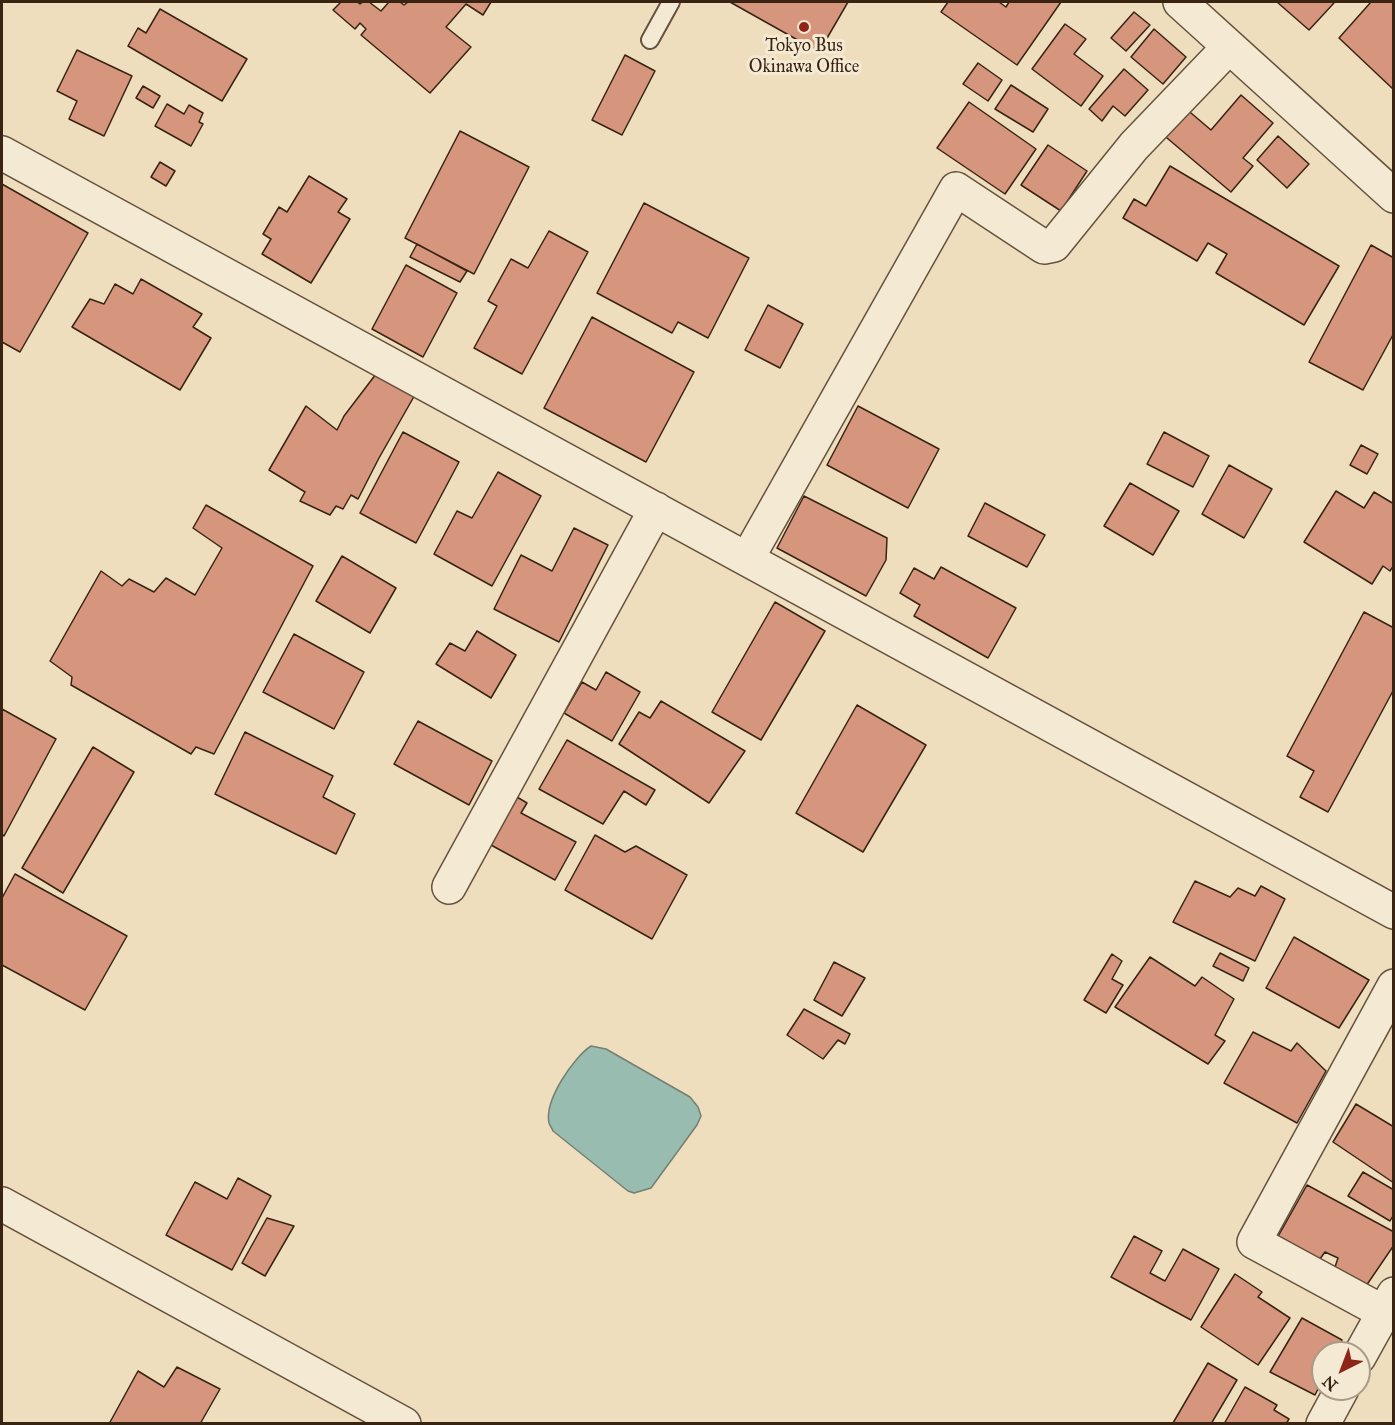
<!DOCTYPE html>
<html>
<head>
<meta charset="utf-8">
<style>
  body { margin:0 }
  #map { position:relative; width:1395px; height:1425px; overflow:hidden; background:#eedebd; font-family:"IM FELL Great Primer",serif }
  canvas { display:block }
  .frame { position:absolute; inset:0; border:3px solid #392414; pointer-events:none }
  .north { position:absolute; left:1311px; top:1341px; width:60px; height:60px; box-sizing:border-box; background:#f4ead4; border:2px solid #a99b87; border-radius:50%; rotate:222deg; font-size:16px; font-weight:700; line-height:24px; text-align:center; color:#392414 }
  .north::after { content:''; display:block; margin:auto; width:21px; height:27px; background:#8f2418; clip-path:polygon(50% 0,100% 100%,50% 72%,0 100%) }
</style>
</head>
<body>
<div id="map">
<canvas width="1395" height="1425"></canvas>
<div class="frame"></div>
<div class="north">N</div>
</div>
<script>
const ctx = document.querySelector('canvas').getContext('2d');
ctx.lineJoin = 'round';
function fill(path, color) { ctx.fillStyle = color; ctx.fill(path, 'evenodd'); }
function strokePath(path, color, width, dash) { ctx.strokeStyle = color; ctx.lineWidth = width; ctx.lineCap = dash ? 'butt' : 'round'; ctx.setLineDash(dash || []); ctx.stroke(path); }
function label(font, color, halo, rows, align = 'center') {
  ctx.font = font + ' "IM FELL Great Primer",serif'; ctx.lineWidth = 6; ctx.setLineDash([]); ctx.textBaseline = 'middle'; ctx.strokeStyle = halo; ctx.fillStyle = color; for (const [text, x, y, turn = 0] of rows) {
    ctx.save(); ctx.translate(x, y); ctx.rotate((+turn || 0) * Math.PI / 180); ctx.textAlign = isNaN(turn) ? turn : align; if (halo) ctx.strokeText(text, 0, 0); ctx.fillText(text, 0, 0); ctx.restore();
  }
}
const water = new Path2D(`
  M591,1046L606,1049L690,1097L698,1107L701,1116L697,1125L651,1188L634,1193L628,1191L553,1131C552,1128 550,1126 549,1123C544,1100 574,1057 591,1046Z`);
const building = new Path2D(`
  M341,2H357L360,4L363,2H369L381,11L389,2H400L404,5L408,2H491L483,15L466,4L446,27L471,47L430,93L361,35L366,29L360,23L355,29L333,10Z
  M730,2H848L819,52Z
  M948,2H999L1006,7L1009,2H1061L1017,65L941,12Z
  M1277,2H1332L1334,3L1309,30Z
  M1371,2H1394V90L1339,38Z
  M160,9L247,59L222,101L128,46L138,28L146,33Z
  M1134,12L1150,25L1126,51L1111,38Z
  M1065,24L1086,39L1074,54L1103,76L1081,106L1032,69Z
  M1154,29L1186,57L1163,84L1131,57Z
  M77,50L132,76L104,136L69,119L77,101L57,91Z
  M625,55L655,71L622,135L592,120Z
  M978,63L1002,80L988,101L963,84Z
  M1124,69L1148,90L1125,116L1113,106L1102,121L1089,109Z
  M1011,85L1048,109L1033,132L995,109Z
  M143,86L160,96L153,108L136,98Z
  M1241,95L1273,123L1243,158L1253,166L1231,192L1161,133L1184,107L1211,130Z
  M969,102L1036,149L1005,194L937,148Z
  M167,104L184,114L189,105L203,113L199,122L203,124L191,146L155,126Z
  M460,131L529,167L474,274L405,238Z
  M1278,136L1309,164L1287,188L1257,160Z
  M1048,145L1087,171L1061,211L1021,185Z
  M160,162L175,171L166,186L151,177Z
  M1170,166L1339,266L1304,325L1216,273L1227,254L1208,243L1197,261L1123,218L1134,199L1146,206Z
  M309,176L347,199L338,212L350,219L311,283L262,254L271,239L263,234L279,207L287,212Z
  M2,184L88,233L20,352L2,342Z
  M644,203L749,258L708,338L678,322L672,333L597,293Z
  M549,231L588,252L522,374L474,348L497,306L488,301L511,259L528,268Z
  M417,244L467,271L460,282L410,257Z
  M1371,245L1394,258V333L1363,390L1309,362Z
  M406,265L457,293L423,357L372,329Z
  M141,279L202,314L193,327L211,338L180,390L72,327L90,299L104,304L115,284L133,294Z
  M768,305L803,324L780,368L745,350Z
  M592,317L694,372L646,462L544,408Z
  M376,374L416,393L379,458L358,499L351,495L343,509L336,506L330,515L300,501L305,492L269,470L306,406L337,430L344,416Z
  M858,406L939,449L908,508L827,465Z
  M403,432L459,462L416,543L360,513Z
  M1164,432L1209,456L1193,487L1147,464Z
  M1361,445L1378,454L1367,474L1350,465Z
  M1229,465L1272,489L1244,538L1202,514Z
  M498,472L541,496L492,586L434,554L457,511L472,518Z
  M1130,483L1179,511L1153,555L1104,526Z
  M1336,491L1364,508L1374,492L1394,504V565L1390,571L1383,566L1372,584L1304,542Z
  M804,496L887,538L886,560L866,596L777,548Z
  M985,503L1045,535L1027,567L968,536Z
  M206,505L313,566L214,754L196,747L191,754L71,685L72,677L50,661L101,571L122,586L129,579L154,592L166,578L195,595L222,548L193,528Z
  M574,528L608,545L559,642L494,609L521,555L552,571Z
  M342,556L396,588L370,633L316,601Z
  M941,567L1016,608L988,658L914,616L920,605L900,593L914,568L934,579Z
  M775,602L825,631L761,740L712,712Z
  M1364,612L1394,628V689L1328,812L1300,797L1314,771L1287,756Z
  M477,631L516,655L491,698L436,664L450,643L465,651Z
  M294,634L364,672L334,729L263,692Z
  M606,672L640,692L612,741L564,713L582,682L596,690Z
  M661,701L745,751L709,803L619,744L639,712L650,718Z
  M857,705L926,745L863,852L796,813Z
  M2,709L56,739L4,836L2,834Z
  M418,721L492,761L469,805L394,764Z
  M245,732L333,776L323,797L355,814L336,854L215,794Z
  M567,740L655,790L646,805L624,791L603,824L539,789Z
  M93,747L134,772L63,893L22,868Z
  M517,797L527,803L521,813L576,842L555,880L491,845Z
  M595,835L625,852L636,846L687,875L652,939L565,890Z
  M15,874L127,936L85,1010L2,965V898Z
  M1195,881L1230,897L1238,888L1255,896L1261,886L1285,899L1255,961L1173,922Z
  M1294,937L1369,980L1339,1028L1266,988Z
  M1220,953L1249,968L1243,981L1213,966Z
  M1112,954L1122,961L1112,979L1123,985L1106,1013L1084,1000Z
  M1150,957L1195,986L1202,977L1234,999L1215,1035L1225,1041L1208,1064L1115,1007Z
  M834,962L865,978L842,1016L814,1000Z
  M804,1009L850,1034L845,1044L838,1040L823,1059L787,1035Z
  M1253,1032L1291,1051L1297,1043L1326,1071L1297,1123L1224,1083Z
  M1356,1104L1394,1127V1183L1333,1142Z
  M1363,1172L1394,1190V1214L1390,1221L1348,1196Z
  M238,1178L271,1196L232,1270L166,1235L195,1182L227,1199Z
  M1307,1185L1394,1232V1245L1366,1286L1334,1270L1338,1258L1325,1252L1317,1263L1276,1240Z
  M267,1218L294,1226L265,1276L242,1263Z
  M1134,1236L1162,1251L1150,1273L1165,1281L1183,1249L1219,1269L1191,1320L1111,1277Z
  M1235,1274L1262,1292L1258,1297L1290,1318L1258,1365L1201,1327Z
  M1302,1318L1342,1340L1336,1353H1323V1379L1315,1395L1270,1372Z
  M1208,1363L1237,1380L1211,1424L1173,1423Z
  M177,1367L220,1389L200,1424H109L138,1371L164,1387Z
  M1245,1387L1277,1405L1274,1410L1289,1419L1286,1424H1224Z`);
const service = new Path2D(`
  M650,40L671,2`);
const minor = new Path2D(`
  M2,153L1394,912
  M747,559L956,189L1044,247L1054,245L1134,146L1229,47
  M449,887L656,509
  M2,1204L404,1424
  M1383,1312L1254,1242L1394,986
  M1359,1357L1394,1294
  M1323,1424L1342,1389`);
const tertiary = new Path2D(`
  M1180,2L1394,196`);
const markers = [
  [804,27,6,"#8f2418"]
];
const poiNames = [
  ["Tokyo Bus",804,47],
  ["Okinawa Office",804,68]
];
fill(water, '#99bcb0');
strokePath(water, '#737f72', 1.5);
fill(building, '#d6957d');
strokePath(building, '#392414', 1.5);
strokePath(service, '#66523e', 20);
strokePath(minor, '#66523e', 36);
strokePath(tertiary, '#66523e', 36);
strokePath(service, '#f4ead4', 16);
strokePath(minor, '#f4ead4', 33);
strokePath(tertiary, '#f4ead4', 33);
for (const [x, y, r, color] of markers) { const dot = new Path2D(); dot.arc(x, y, r, 0, 2 * Math.PI); ctx.fillStyle = color; ctx.fill(dot); strokePath(dot, '#f4ead4', 2); }
label('18px', '#392414', '#f4ead4', poiNames);
</script>
</body>
</html>
